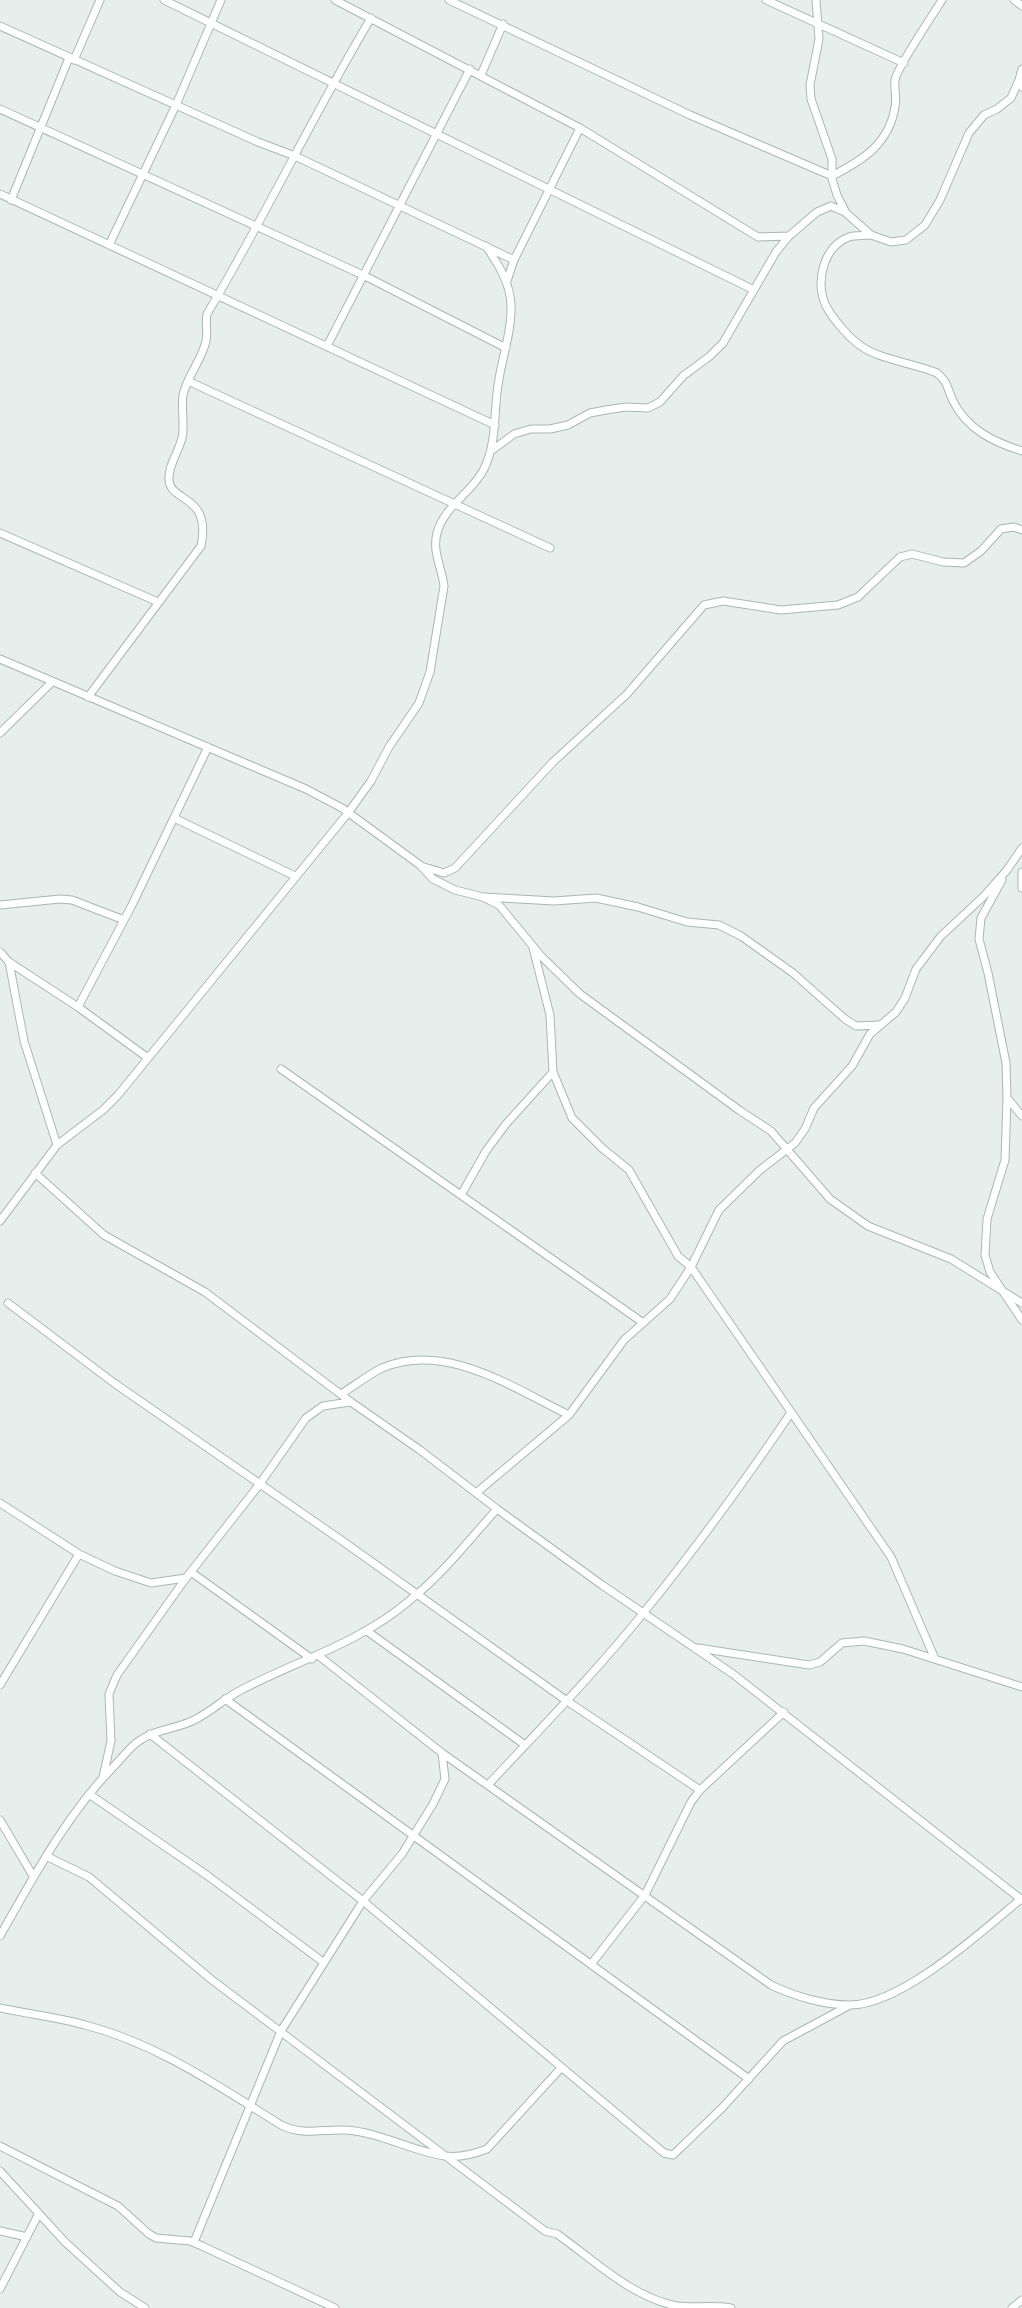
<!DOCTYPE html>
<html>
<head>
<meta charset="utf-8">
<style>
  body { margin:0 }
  canvas { display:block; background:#e6efeb }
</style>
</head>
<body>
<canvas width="1022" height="2308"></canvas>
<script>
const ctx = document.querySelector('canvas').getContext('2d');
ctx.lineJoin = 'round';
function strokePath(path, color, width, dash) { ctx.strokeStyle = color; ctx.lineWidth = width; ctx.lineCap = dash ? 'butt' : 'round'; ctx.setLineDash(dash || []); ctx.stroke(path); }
const minor = new Path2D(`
  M164,0L754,290
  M335,0L580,128L758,237L789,236
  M449,0L690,115L832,176C863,160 889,144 895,107C897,98 894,89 895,80C897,67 933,15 942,0
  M766,0L904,63
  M816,0L819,39L810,85L811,99L832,159V179L837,195L846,213L871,235L891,242L906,240L925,225L940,200L969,133L984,115L997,109L1011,98L1019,80
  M1014,0L1022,6
  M0,26L258,142L295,156L514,260
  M74,60L100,0
  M1022,69L1019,80L1022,87
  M481,75L503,24
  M0,109L363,275L506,348
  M0,194L495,425
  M11,200L69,58
  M871,235C864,236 855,235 849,237C823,247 815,282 826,306C833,319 849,338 861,346C878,359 916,364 937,373C948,382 947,388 953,401C967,429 993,442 1022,451
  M109,245L176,105L221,0
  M507,281L514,260L580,128
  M327,346L470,69
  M188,381L550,548
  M491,451L514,434L531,429H550L568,425L590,413L606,410L626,407L648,408L660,402L683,376L710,356L723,343L776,252L789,236L817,212L831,206L845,212
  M0,533L158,602
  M0,659L306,789L342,808L420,865L433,879L455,890L483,897L499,905L541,956L580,994L739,1110L771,1131L830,1199L868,1226L951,1259L1022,1303
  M88,697L201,546C212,493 169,503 169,479C168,466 179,451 182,438C185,425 181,410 183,395C187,376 202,360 206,341C208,332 205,323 207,314C265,217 313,115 371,18
  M0,733L51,683
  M174,818L295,876
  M424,867L444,873L455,868L553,762L627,694L704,605L723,601L781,610L838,605L858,597L900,557L912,554L943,562L964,563L981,551L1001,529L1014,527L1022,530
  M1022,872V888
  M1002,880L981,918L979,939L988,973L1006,1063L1007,1098L1005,1160L987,1219L985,1255L990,1272L1022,1320
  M484,897L554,901L596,898L638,907L687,922L719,925L741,936L793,973L845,1019L856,1026L879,1025
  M0,905L60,899L72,900L124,920
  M533,948L550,1015L553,1072L572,1118L602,1148L629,1170L678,1256L691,1267L891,1557L935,1659
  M0,952L9,962L78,1007L148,1058
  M9,962L24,1041L57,1145
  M78,1007L132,905L208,747
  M281,1069L642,1322
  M1008,1099L1022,1116
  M35,1173L104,1235L205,1292L351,1402L420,1450L497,1509L602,1585L733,1674L1022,1900
  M461,1195L486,1151L506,1124L553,1072
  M0,1221L57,1145L103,1110L118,1095L348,813L371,781L389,747L419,703L430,672L444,586C442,568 432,552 437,533C444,506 472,493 484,469C498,440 493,409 499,379C503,355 512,329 511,305C510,282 498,264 486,246
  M8,1303L114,1383L341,1540L567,1701L700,1790
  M341,1394C354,1386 368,1375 382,1368C446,1341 513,1388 569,1415
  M476,1493L569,1415L624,1340L670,1299L691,1267L719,1210L760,1170L795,1143L805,1129L814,1108L852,1066L870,1034L896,1012L905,998L916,969L941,936L984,896L1007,870L1022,848
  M0,1503L79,1554L115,1571L151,1583L186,1578
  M191,1572L312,1659
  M367,1631L525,1745
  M698,1648L809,1665L820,1662L842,1643L864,1641L903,1649L1022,1687
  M319,1656L442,1753L771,1985C794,1996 824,2005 849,2005C901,2006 982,1931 1021,1899
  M0,1685L79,1554
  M225,1699L749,2079
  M150,1734L363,1901L664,2153L673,2155L722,2108L783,2041L850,2005
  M103,1777L111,1741L109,1694L117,1675L186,1578L259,1485L306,1418L323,1406L350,1402
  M488,1785C541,1728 596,1672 645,1611C696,1548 744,1482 790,1414
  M89,1794L208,1876L323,1962
  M0,1820L33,1876
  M46,1856L89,1877L212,1980L545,2231L557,2234C594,2260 631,2297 677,2306C694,2308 713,2305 731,2308
  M0,1936C34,1876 67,1814 115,1765C124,1756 131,1745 142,1739C158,1728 179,1729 196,1719C212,1711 225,1698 241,1690C298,1660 358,1644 409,1601C442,1575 469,1540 497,1509
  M592,1963L645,1895L691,1802L700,1790L784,1712
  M0,2008C28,2014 57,2017 85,2025C158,2044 218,2086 281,2125C303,2136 322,2129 345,2130C380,2132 411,2151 445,2156C459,2158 474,2154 487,2149L561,2068
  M0,2146L118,2206L149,2234L156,2238L190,2241L202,2246L335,2308
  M0,2171L65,2242L120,2292L145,2308
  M0,2231L27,2237
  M194,2242L281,2031L363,1901L402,1854L433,1804L445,1779L442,1753
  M0,2289L38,2215
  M1012,2308L1022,2300`);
strokePath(minor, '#a8b8b2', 9);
strokePath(minor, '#fff', 7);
</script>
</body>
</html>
